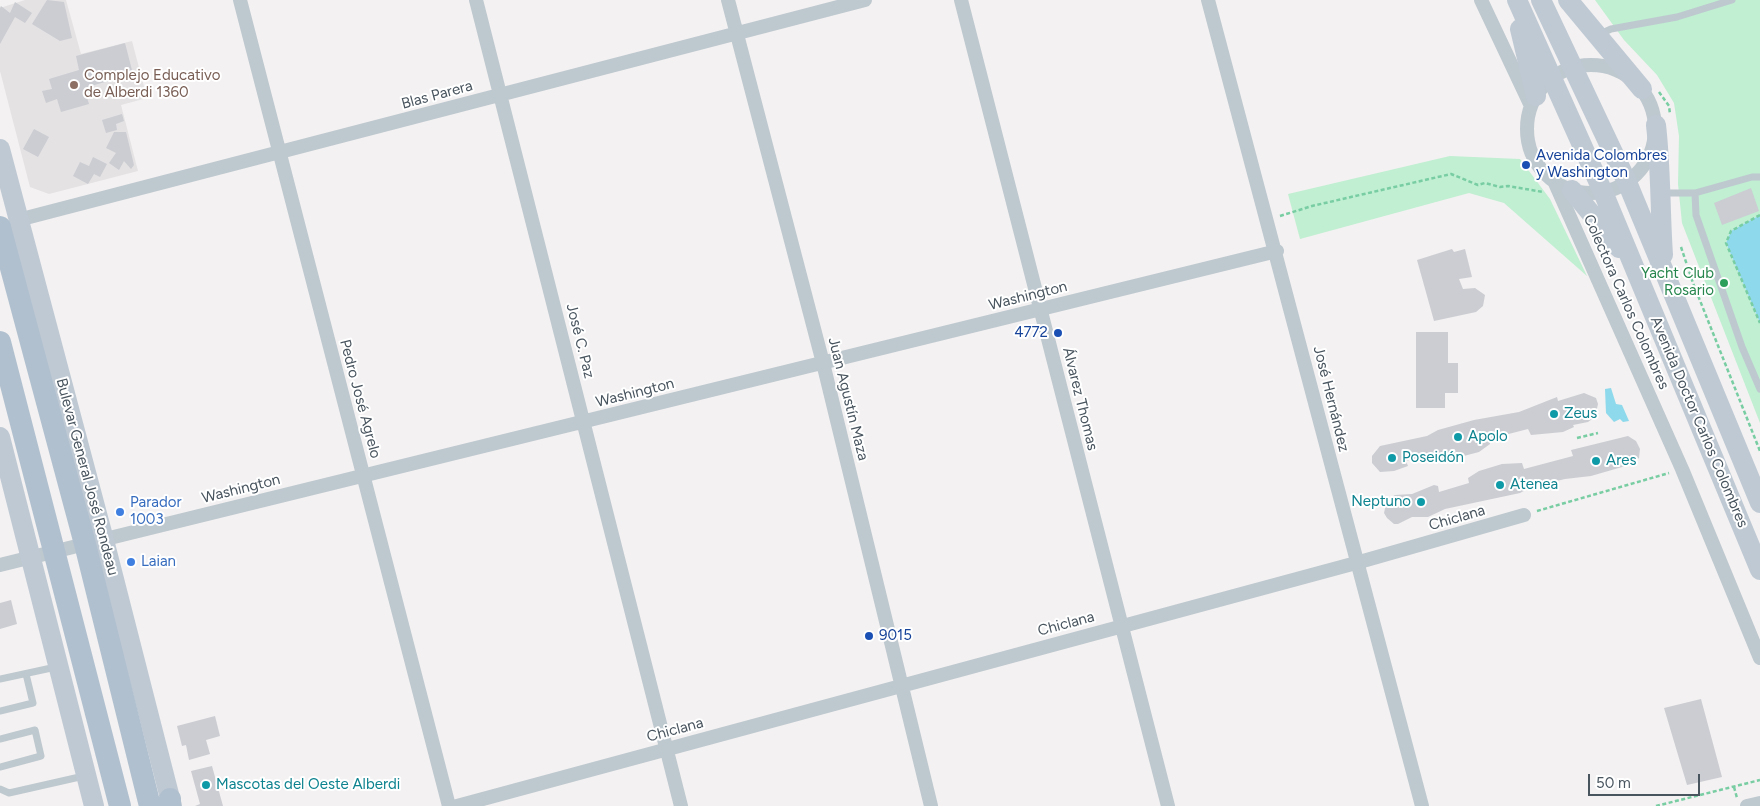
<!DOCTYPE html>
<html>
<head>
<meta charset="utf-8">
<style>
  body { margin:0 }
  #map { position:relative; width:1760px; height:806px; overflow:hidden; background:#f3f1f1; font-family:Figtree,sans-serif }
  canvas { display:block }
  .scale { position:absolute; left:1588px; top:774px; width:112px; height:22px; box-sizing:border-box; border:2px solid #48545e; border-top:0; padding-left:6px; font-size:15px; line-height:18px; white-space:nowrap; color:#48545e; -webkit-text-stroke:4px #fff; paint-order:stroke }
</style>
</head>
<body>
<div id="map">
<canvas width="1760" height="806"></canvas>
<div class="scale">50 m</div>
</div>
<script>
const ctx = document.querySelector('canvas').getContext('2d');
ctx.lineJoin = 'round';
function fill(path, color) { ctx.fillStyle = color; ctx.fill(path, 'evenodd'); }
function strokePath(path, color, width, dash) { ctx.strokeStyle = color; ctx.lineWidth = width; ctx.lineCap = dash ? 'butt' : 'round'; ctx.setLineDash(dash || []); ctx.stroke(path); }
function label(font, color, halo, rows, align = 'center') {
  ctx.font = font + ' Figtree,sans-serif'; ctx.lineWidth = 4; ctx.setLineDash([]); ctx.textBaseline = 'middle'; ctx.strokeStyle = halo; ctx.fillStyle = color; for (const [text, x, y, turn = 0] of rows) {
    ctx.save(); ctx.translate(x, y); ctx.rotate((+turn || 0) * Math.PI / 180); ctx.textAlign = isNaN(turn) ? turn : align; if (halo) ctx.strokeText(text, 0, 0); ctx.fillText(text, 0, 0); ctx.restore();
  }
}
const education = new Path2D(`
  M25,0H66L81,54L132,41L147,98L121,105L138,171L49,194L30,187L0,71V8Z`);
const green = new Path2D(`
  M1595,0H1760V215L1731,231L1726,243L1760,323V423L1682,223L1678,184L1679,136L1674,103L1657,75L1624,40Z
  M1450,156L1520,159L1550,199L1587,276L1504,203L1469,193L1300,239L1288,194Z`);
const water = new Path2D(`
  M1760,215V323L1726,243L1731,231Z
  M1611,388L1616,404L1622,405L1629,421L1623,422L1620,419L1614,422L1606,413L1605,389Z`);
const building = new Path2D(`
  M47,0L64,2L72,38L60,41L32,24Z
  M15,2L32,13L25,23L15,17L0,44V8L1,6L10,13Z
  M125,43L133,74L84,88L89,104L61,112L57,99L46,103L42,91L52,89L49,79L79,70L76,56Z
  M122,114L124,121L116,124L117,130L106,133L102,120Z
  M34,129L49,137L38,157L23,149Z
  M114,132H126L134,165L131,169L124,161L119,170L109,163L116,153L106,148Z
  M93,157L107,164L100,177L94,174L88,184L73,176L80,162L89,166Z
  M1751,188L1759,211L1722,225L1714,203Z
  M1452,249L1454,252L1465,249L1472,277L1459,279L1463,289L1475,288L1485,295L1483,306L1476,312L1434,321L1417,260Z
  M1416,332H1448V363H1458V393H1445V408H1416Z
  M1584,393L1596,398L1598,404L1595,417L1588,422L1573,425L1574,427L1563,432L1531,435L1528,429L1489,439L1490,444L1479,452L1456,458L1437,460L1434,454L1406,461L1408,466L1394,471L1380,472L1372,463V456L1380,446L1427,436L1438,430L1474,420L1519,412L1557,397L1558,401Z
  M1628,436L1636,441L1640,449L1639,458L1629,465L1591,476L1565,479L1531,487L1520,493L1445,509L1428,517H1412L1398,524H1394L1387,518L1384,513L1387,500L1395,495L1412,494L1434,485L1438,486L1439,492L1469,483L1468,478L1479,471L1502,464L1522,463L1524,469L1573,456L1571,450Z
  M11,600L17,624L0,629V603Z
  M1701,699L1722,777L1687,785L1664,708Z
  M215,716L220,736L206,740L210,754L189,760L186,745L182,746L177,726Z
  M212,766L223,806H195L200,804L191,771Z`);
const path = new Path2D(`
  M1659,92L1669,106L1670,114
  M1760,215L1731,231L1726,243L1760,323
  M1280,216L1312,206L1451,174L1478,185L1485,183L1500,187L1508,186L1543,192
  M1681,247L1693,283L1760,451
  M1577,438L1598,433
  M1537,511L1669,473
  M1734,787L1737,798
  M1656,806L1760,780`);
const service = new Path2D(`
  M1600,34L1611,29L1677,17L1732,0
  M1662,193H1695L1752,177H1760
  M1695,193L1696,215L1742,347L1760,389
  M0,679L56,667
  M0,711L33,703L26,674
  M0,739L35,730L41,756L0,767
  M0,789L9,793L84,776`);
const minor = new Path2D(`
  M240,0L449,806
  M476,0L681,806
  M728,0L823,363L931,806
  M961,0L1168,806
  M1208,0C1281,268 1349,538 1422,806
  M1481,0L1531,106
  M1527 129a64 64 0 1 1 128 0a64 64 0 1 1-128 0Z
  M1554,181L1682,469L1760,658
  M18,220L865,0
  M0,565L1277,251
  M457,806L1356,563L1524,515
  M1747,806L1760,803`);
const secondary = new Path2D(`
  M1517,0L1603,192L1760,570
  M1541,0L1627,182L1760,503
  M1568,0L1642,89
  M1520,29L1536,96
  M1656,125C1661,168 1660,211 1663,255
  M0,149L104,540L172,806
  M1572,190L1619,248
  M0,437L94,806`);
const primary = new Path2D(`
  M0,227L85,544L150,806
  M0,342L120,806
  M170,799V806`);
const markers = [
  [74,85,5,"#8d6e63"],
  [1526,165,5,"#1a4fb4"],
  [1724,283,5,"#2e9e5b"],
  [1058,333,5,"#1a4fb4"],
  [1554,414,5,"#0f9aa8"],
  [1458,437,5,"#0f9aa8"],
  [1392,458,5,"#0f9aa8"],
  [1596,461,5,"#0f9aa8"],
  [1500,485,5,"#0f9aa8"],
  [1421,502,5,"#0f9aa8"],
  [120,512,5,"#3f7fe0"],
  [131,562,5,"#3f7fe0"],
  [869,636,5,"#1a4fb4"],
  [206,785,5,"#0f9aa8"]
];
const educationNames = [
  ["Complejo Educativo",84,76],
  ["de Alberdi 1360",84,93]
];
const streetNames = [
  ["Blas Parera",437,95,-15],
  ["Washington",1028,296,-14],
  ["Colectora Carlos Colombres",1626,302,66],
  ["José C. Paz",580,341,76],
  ["Washington",635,393,-14],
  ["Pedro José Agrelo",360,399,75],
  ["Juan Agustín Maza",848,399,76],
  ["Álvarez Thomas",1080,399,76],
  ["José Hernández",1331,399,76],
  ["Avenida Doctor Carlos Colombres",1699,422,67],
  ["Bulevar General José Rondeau",87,477,75],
  ["Washington",241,489,-14],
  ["Chiclana",1457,518,-16],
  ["Chiclana",1066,624,-15],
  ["Chiclana",675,730,-15]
];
const transitNames = [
  ["Avenida Colombres",1536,156],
  ["y Washington",1536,173],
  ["4772",1048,333,"right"],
  ["9015",879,636]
];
const leisureNames = [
  ["Yacht Club",1714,274],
  ["Rosario",1714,291]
];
const cultureNames = [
  ["Zeus",1564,414],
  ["Apolo",1468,437],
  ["Poseidón",1402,458],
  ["Ares",1606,461],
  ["Atenea",1510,485],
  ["Neptuno",1411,502,"right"],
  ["Mascotas del Oeste Alberdi",216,785]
];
const shopNames = [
  ["Parador",130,503],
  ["1003",130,520],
  ["Laian",141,562]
];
fill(education, '#e4e2e3');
fill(green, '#c0efd2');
fill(water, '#8ed9eb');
fill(building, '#cbcdd3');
strokePath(path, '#78cda3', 2.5, [4, 2.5]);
strokePath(service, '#bec8cf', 7);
strokePath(minor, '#bec8cf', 14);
strokePath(secondary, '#bfc9d4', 20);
strokePath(primary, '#b1c0cf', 22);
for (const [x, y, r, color] of markers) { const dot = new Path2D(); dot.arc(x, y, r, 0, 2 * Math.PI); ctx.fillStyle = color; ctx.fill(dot); strokePath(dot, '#fff', 2); }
label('15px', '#785e54', '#fff', educationNames, 'left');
label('15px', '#48545e', '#fff', streetNames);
label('15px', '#164399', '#fff', transitNames, 'left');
label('15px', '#27864d', '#fff', leisureNames, 'right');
label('15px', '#0d838f', '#fff', cultureNames, 'left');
label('15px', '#366cbe', '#fff', shopNames, 'left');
</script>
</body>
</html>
